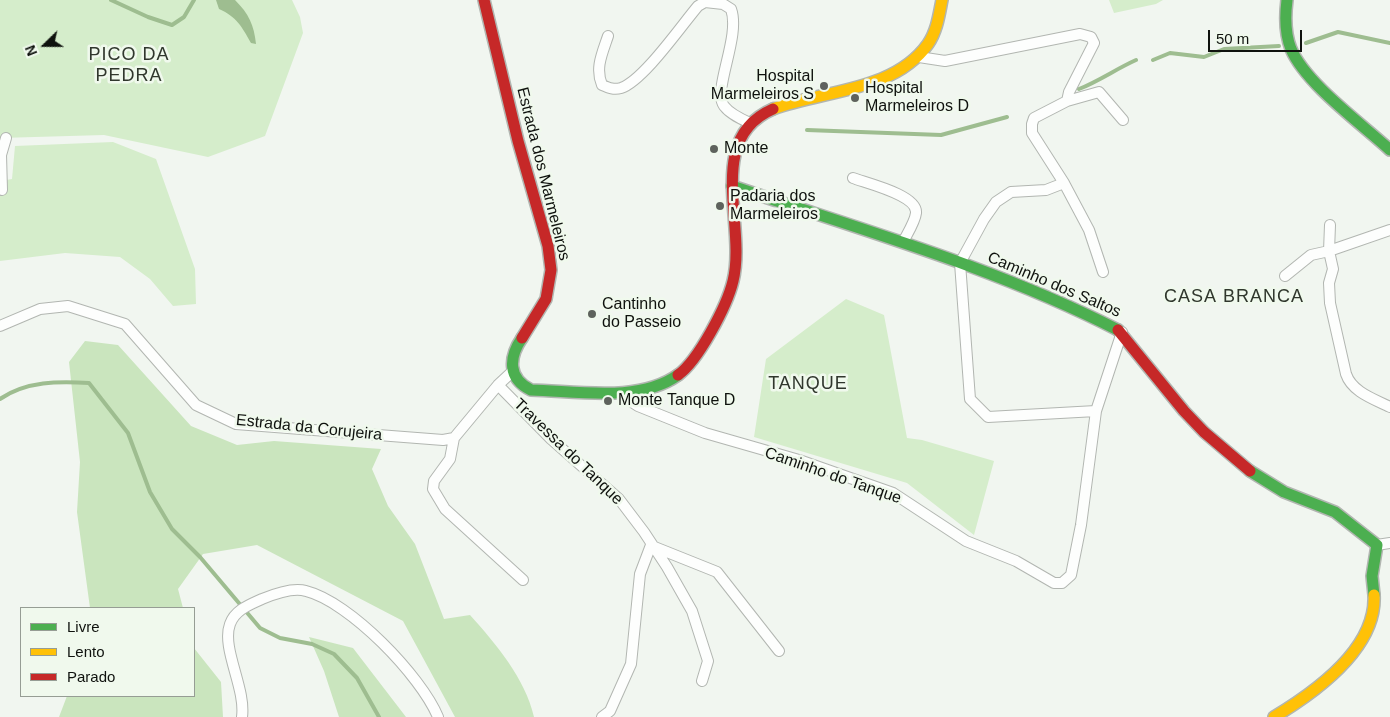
<!DOCTYPE html>
<html>
<head>
<meta charset="utf-8">
<style>
  body { margin:0 }
  #map { position:relative; width:1390px; height:717px; overflow:hidden; background:#f1f6f0; font-family:Helvetica,sans-serif }
  canvas { display:block }
  .legend { position:absolute; left:20px; top:607px; width:175px; height:90px; box-sizing:border-box; background:#f0f9ed; border:1px solid #969d94; margin:0; padding:6px 9px; list-style:none; font-size:15px; color:#0f120e }
  .legend li { display:flex; align-items:center; gap:10px; height:25px }
  .legend b { width:25px; border:1px solid #969d94 }
  .north { position:absolute; left:20px; top:20px; width:50px; height:50px; -webkit-text-stroke:4px #f0f9ed; paint-order:stroke; rotate:248deg; font-size:14px; font-weight:700; line-height:20px; text-align:center; color:#0f120e }
  .north::after { content:''; display:block; margin:auto; width:18px; height:22px; background:#0f120e; clip-path:polygon(50% 0,100% 100%,50% 72%,0 100%) }
  .scale { position:absolute; left:1208px; top:30px; width:94px; height:22px; box-sizing:border-box; border:2px solid #0f120e; border-top:0; padding-left:6px; font-size:15px; line-height:18px; white-space:nowrap; color:#0f120e; -webkit-text-stroke:4px #f0f9ed; paint-order:stroke }
</style>
</head>
<body>
<div id="map">
<canvas width="1390" height="717"></canvas>
<ul class="legend">
<li><b style="height:6px;background:#4caf50"></b>Livre</li>
<li><b style="height:6px;background:#ffc107"></b>Lento</li>
<li><b style="height:6px;background:#c62828"></b>Parado</li>
</ul>
<div class="north">N</div>
<div class="scale">50 m</div>
</div>
<script>
const ctx = document.querySelector('canvas').getContext('2d');
ctx.lineJoin = 'round';
function fill(path, color) { ctx.fillStyle = color; ctx.fill(path, 'evenodd'); }
function strokePath(path, color, width, dash) { ctx.strokeStyle = color; ctx.lineWidth = width; ctx.lineCap = dash ? 'butt' : 'round'; ctx.setLineDash(dash || []); ctx.stroke(path); }
function label(font, color, halo, rows, align = 'center') {
  ctx.font = font + ' Helvetica,sans-serif'; ctx.lineWidth = 5; ctx.setLineDash([]); ctx.textBaseline = 'middle'; ctx.strokeStyle = halo; ctx.fillStyle = color; for (const [text, x, y, turn = 0] of rows) {
    ctx.save(); ctx.translate(x, y); ctx.rotate((+turn || 0) * Math.PI / 180); ctx.textAlign = isNaN(turn) ? turn : align; if (halo) ctx.strokeText(text, 0, 0); ctx.fillText(text, 0, 0); ctx.restore();
  }
}
const green = new Path2D(`
  M0,0H292L300,17L303,33L265,136L208,157L104,135L0,138Z
  M1109,0H1163L1156,4L1114,13Z
  M113,142L156,159L195,269L196,304L173,306L150,279L120,257L65,253L0,261V181L12,179L15,146Z
  M846,299L884,315L907,438L922,440L994,461L974,535L907,483L754,437L766,359Z`);
const forest = new Path2D(`
  M85,341L118,345L191,426L237,445L274,441L381,449L372,469L388,506L415,544L444,619L470,615C496,644 525,678 534,717H455L403,621L257,545L203,554L178,589L183,608H90L77,512L80,462L69,362Z
  M309,637L353,648L406,717H339L324,671Z
  M194,648L221,682L223,717H59L67,696H194Z`);
const water = new Path2D(`
  M216,0H235C249,14 254,25 256,44L251,43C242,27 237,17 219,9Z`);
const stream = new Path2D(`
  M111,0L148,17L172,25L184,17L194,0
  M1306,43L1338,32L1390,43
  M1153,60L1170,53L1204,57L1224,49L1279,46
  M1079,89C1099,81 1116,69 1136,60
  M807,130L941,135L1007,117
  M0,399C26,381 59,381 89,383L128,433L150,492L172,529L200,557L260,628L280,638L312,644L334,654L357,678L379,717`);
const street = new Path2D(`
  M608,36C602,54 595,68 602,85C609,88 614,90 621,88C643,81 681,26 698,6L705,2L723,4L731,9C741,37 712,90 724,106C730,114 741,119 750,123
  M919,57L945,61L1080,34L1091,37L1094,43L1069,92L1067,101
  M853,178C866,183 918,195 916,213C915,222 907,234 903,242
  M1064,183L1089,230L1103,272
  M2,190L1,155L6,138
  M1330,225L1329,251L1333,269L1329,283L1330,303L1346,374C1352,392 1374,399 1390,407
  M1285,276L1311,255L1329,251L1390,230
  M0,326L40,309L68,306L125,324L196,405L236,424L443,440L454,438
  M513,371L498,385L454,438L450,459L434,481L433,489L445,509L523,580
  M498,385L551,439L619,499L644,532L667,567L692,611L708,661L702,681
  M618,393L638,406L705,433L799,460L893,493L966,541L1016,561L1054,583H1062L1071,575L1081,525L1096,411L1122,332
  M1096,411L988,417L970,399L960,263L984,219L996,202L1011,192L1046,190L1064,183L1032,133V124L1034,118L1067,101L1099,92L1123,120
  M1377,545L1390,543
  M652,546L717,572L779,651
  M242,717C246,688 221,648 230,624C235,610 249,605 262,599C274,594 293,587 306,591C350,602 421,676 438,717
  M602,717L610,711L631,664L640,574L651,545`);
const fast = new Path2D(`
  M1287,0C1285,16 1285,34 1291,49C1306,84 1362,124 1390,150
  M732,186C862,230 997,268 1118,330
  M522,338C509,357 507,378 531,390C577,391 639,403 678,375
  M1250,471L1284,492L1335,512L1377,545L1372,576L1374,595`);
const slow = new Path2D(`
  M773,109C823,90 894,92 928,44C937,31 939,15 942,0
  M1274,717C1314,693 1377,649 1374,595`);
const jam = new Path2D(`
  M484,0L518,141L548,246L551,270L546,299L522,338
  M1118,330L1184,411L1204,432L1250,471
  M678,375C698,361 727,306 733,281C747,225 704,139 773,109`);
const markers = [
  [824,86,5,"#5e625d"],
  [855,98,5,"#5e625d"],
  [714,149,5,"#5e625d"],
  [720,206,5,"#5e625d"],
  [592,314,5,"#5e625d"],
  [608,401,5,"#5e625d"]
];
const poiNames = [
  ["Hospital",814,77,"right"],
  ["Marmeleiros S",814,95,"right"],
  ["Hospital",865,89],
  ["Marmeleiros D",865,107],
  ["Monte",724,149],
  ["Padaria dos",730,197],
  ["Marmeleiros",730,215],
  ["Cantinho",602,305],
  ["do Passeio",602,323],
  ["Monte Tanque D",618,401]
];
const streetNames = [
  ["Estrada dos Marmeleiros",543,174,76],
  ["Caminho dos Saltos",1054,285,23],
  ["Estrada da Corujeira",309,428,6],
  ["Travessa do Tanque",568,452,44],
  ["Caminho do Tanque",833,476,19]
];
const neighbourhoodNames = [
  ["PICO DA",129,55],
  ["PEDRA",129,76],
  ["CASA BRANCA",1234,297],
  ["TANQUE",808,384]
];
fill(green, '#d5edcb');
fill(forest, '#cae5be');
fill(water, '#9ebd90');
strokePath(stream, '#9ebd90', 4);
strokePath(street, '#b2b6b1', 12);
strokePath(fast, '#b2b6b1', 14);
strokePath(slow, '#b2b6b1', 14);
strokePath(jam, '#b2b6b1', 14);
strokePath(street, '#fdfefd', 10);
strokePath(fast, '#4caf50', 11);
strokePath(slow, '#ffc107', 11);
strokePath(jam, '#c62828', 11);
for (const [x, y, r, color] of markers) { const dot = new Path2D(); dot.arc(x, y, r, 0, 2 * Math.PI); ctx.fillStyle = color; ctx.fill(dot); strokePath(dot, '#f0f9ed', 2); }
label('16px', '#0f120e', '#f0f9ed', poiNames, 'left');
label('16px', '#0f120e', '#f0f9ed', streetNames);
ctx.letterSpacing = '1px';
label('18px', '#30372d', '#f0f9ed', neighbourhoodNames);
ctx.letterSpacing = '0px';
</script>
</body>
</html>
